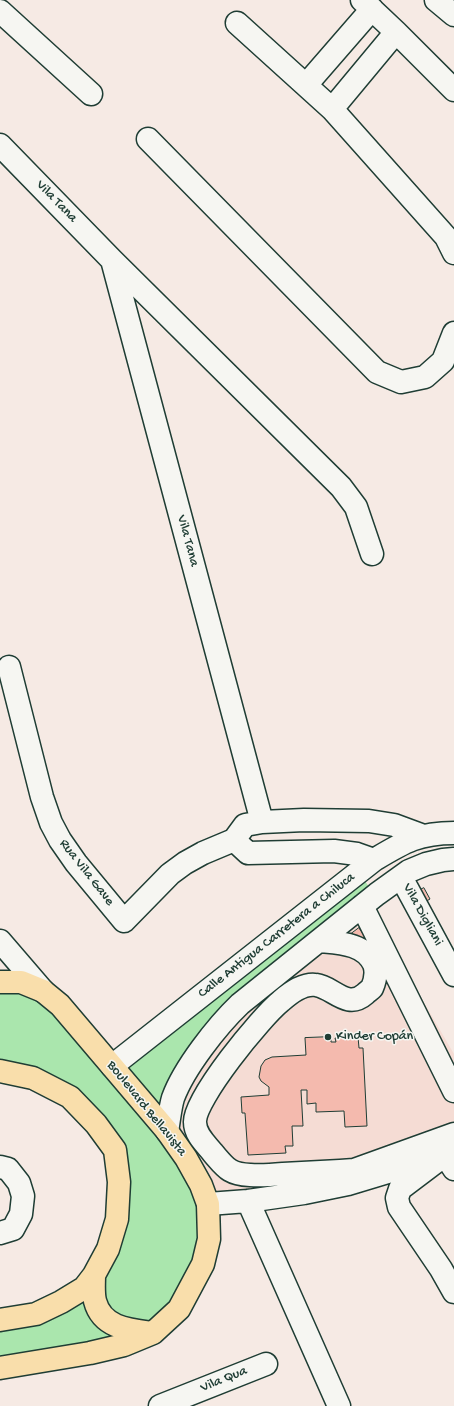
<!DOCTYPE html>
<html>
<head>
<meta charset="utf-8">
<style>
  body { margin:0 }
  canvas { display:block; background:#f6eae4 }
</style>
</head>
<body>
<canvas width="454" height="1406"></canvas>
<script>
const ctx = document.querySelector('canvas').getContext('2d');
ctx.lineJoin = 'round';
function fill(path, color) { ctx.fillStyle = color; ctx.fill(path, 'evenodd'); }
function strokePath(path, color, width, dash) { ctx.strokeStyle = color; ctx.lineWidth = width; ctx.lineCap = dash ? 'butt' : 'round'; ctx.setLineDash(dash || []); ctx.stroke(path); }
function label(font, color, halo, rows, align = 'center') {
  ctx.font = font + ' "Gochi Hand",sans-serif'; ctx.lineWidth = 3; ctx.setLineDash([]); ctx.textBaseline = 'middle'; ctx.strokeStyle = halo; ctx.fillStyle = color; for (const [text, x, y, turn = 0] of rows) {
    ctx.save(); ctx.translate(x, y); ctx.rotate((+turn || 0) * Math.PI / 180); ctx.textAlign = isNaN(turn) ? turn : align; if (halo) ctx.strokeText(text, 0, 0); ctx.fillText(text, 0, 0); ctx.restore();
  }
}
const built = new Path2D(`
  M366,903L454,1054V1139L357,1176L208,1204L168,1131L197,1058Z`);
const green = new Path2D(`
  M359,872L375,896L197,1057L169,1130L113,1065Z
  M0,982L43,991L186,1158L209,1239L153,1333L0,1368V1320L61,1302L108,1249L115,1150L70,1097L0,1071Z`);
const building = new Path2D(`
  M424,888L430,899L420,905L414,893Z
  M359,928L366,938L357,943L351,934Z
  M331,1037V1042H336L335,1038L358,1037L359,1048H363L367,1126L345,1127L344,1111L316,1112V1103L307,1104V1090H301L303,1126H292L293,1146H285L286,1153L248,1155L245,1113H242L241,1097L269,1095V1087L261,1081L259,1077L261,1066L265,1060L272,1057L306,1055L305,1038Z`);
const minor = new Path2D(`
  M362,0L396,32L454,90
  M436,0L454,15
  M0,11L91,94
  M237,23L332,109L446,237L454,253
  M306,85L372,9
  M332,109L396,32
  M148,139L377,372L401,382L425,377L443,361L454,333
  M0,145L112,260L341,487L356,507L372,554
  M112,260L262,822
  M9,667L42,797L51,823L60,840L76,863L124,921L170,874L185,863L203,853L234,840L245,825L262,822L304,820L369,821L394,825L421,835
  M234,840L248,853L334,851L357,854L374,860
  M401,877L454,975
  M362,906L454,1091
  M0,941L43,991
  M319,941C339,943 364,943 374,964C377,972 375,981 372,988C370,990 367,992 365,994C347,1010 333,987 316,985C303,983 290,993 281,1001C261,1017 194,1099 195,1122C195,1135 206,1144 213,1153C226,1168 229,1174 250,1175C261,1176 272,1175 283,1174C302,1173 321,1172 340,1171L354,1170L454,1134
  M112,1066L374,860C404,842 418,833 454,833
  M167,1131C169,1121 170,1108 173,1098C184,1068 217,1026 240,1004L377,894L409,871L426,864L443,860L454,859
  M0,1167L8,1169L19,1183L23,1196L21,1214L13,1229L0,1233
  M454,1169L445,1155L400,1189L397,1198L399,1207L441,1269L454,1292
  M248,1201L339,1406
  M208,1204L248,1201L304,1193L348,1184L454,1152
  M160,1406L266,1364`);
const major = new Path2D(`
  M0,982H21L43,991L60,1005L167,1131L186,1158L201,1185L208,1204L209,1239L203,1264L179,1309L153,1333L124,1345L90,1353L0,1368
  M0,1071L33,1078L70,1097L96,1124L115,1150L119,1182L117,1219L108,1249L94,1275L84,1288L61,1302L36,1314L0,1320
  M94,1275C94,1283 93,1293 95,1301C102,1328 129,1330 153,1333`);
const markers = [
  [328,1037,4,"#1f3d34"]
];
const streetNames = [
  ["Vila Tana",56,202,46],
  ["Vila Tana",187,541,75],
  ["Rua Vila Gave",86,873,52],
  ["Vila Digliani",422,915,61],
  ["Calle Antigua Carretera a Chiluca",277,936,-38],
  ["Boulevard Bellavista",146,1109,51],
  ["Vila Qua",224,1380,-22]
];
const poiNames = [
  ["Kinder Copán",336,1037]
];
fill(built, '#f5dcd4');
fill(green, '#aae6ad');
fill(building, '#f4baae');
strokePath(building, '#1f3d34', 1);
strokePath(minor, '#1f3d34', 25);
strokePath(major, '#1f3d34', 25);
strokePath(minor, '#f6f6f2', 22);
strokePath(major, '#f9deab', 22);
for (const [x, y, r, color] of markers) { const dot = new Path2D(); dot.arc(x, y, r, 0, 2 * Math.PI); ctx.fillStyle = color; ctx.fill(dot); strokePath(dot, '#f6f6f2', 1.5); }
label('14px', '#1f3d34', '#f6f6f2', streetNames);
label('14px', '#1f3d34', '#f6f6f2', poiNames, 'left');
</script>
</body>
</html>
